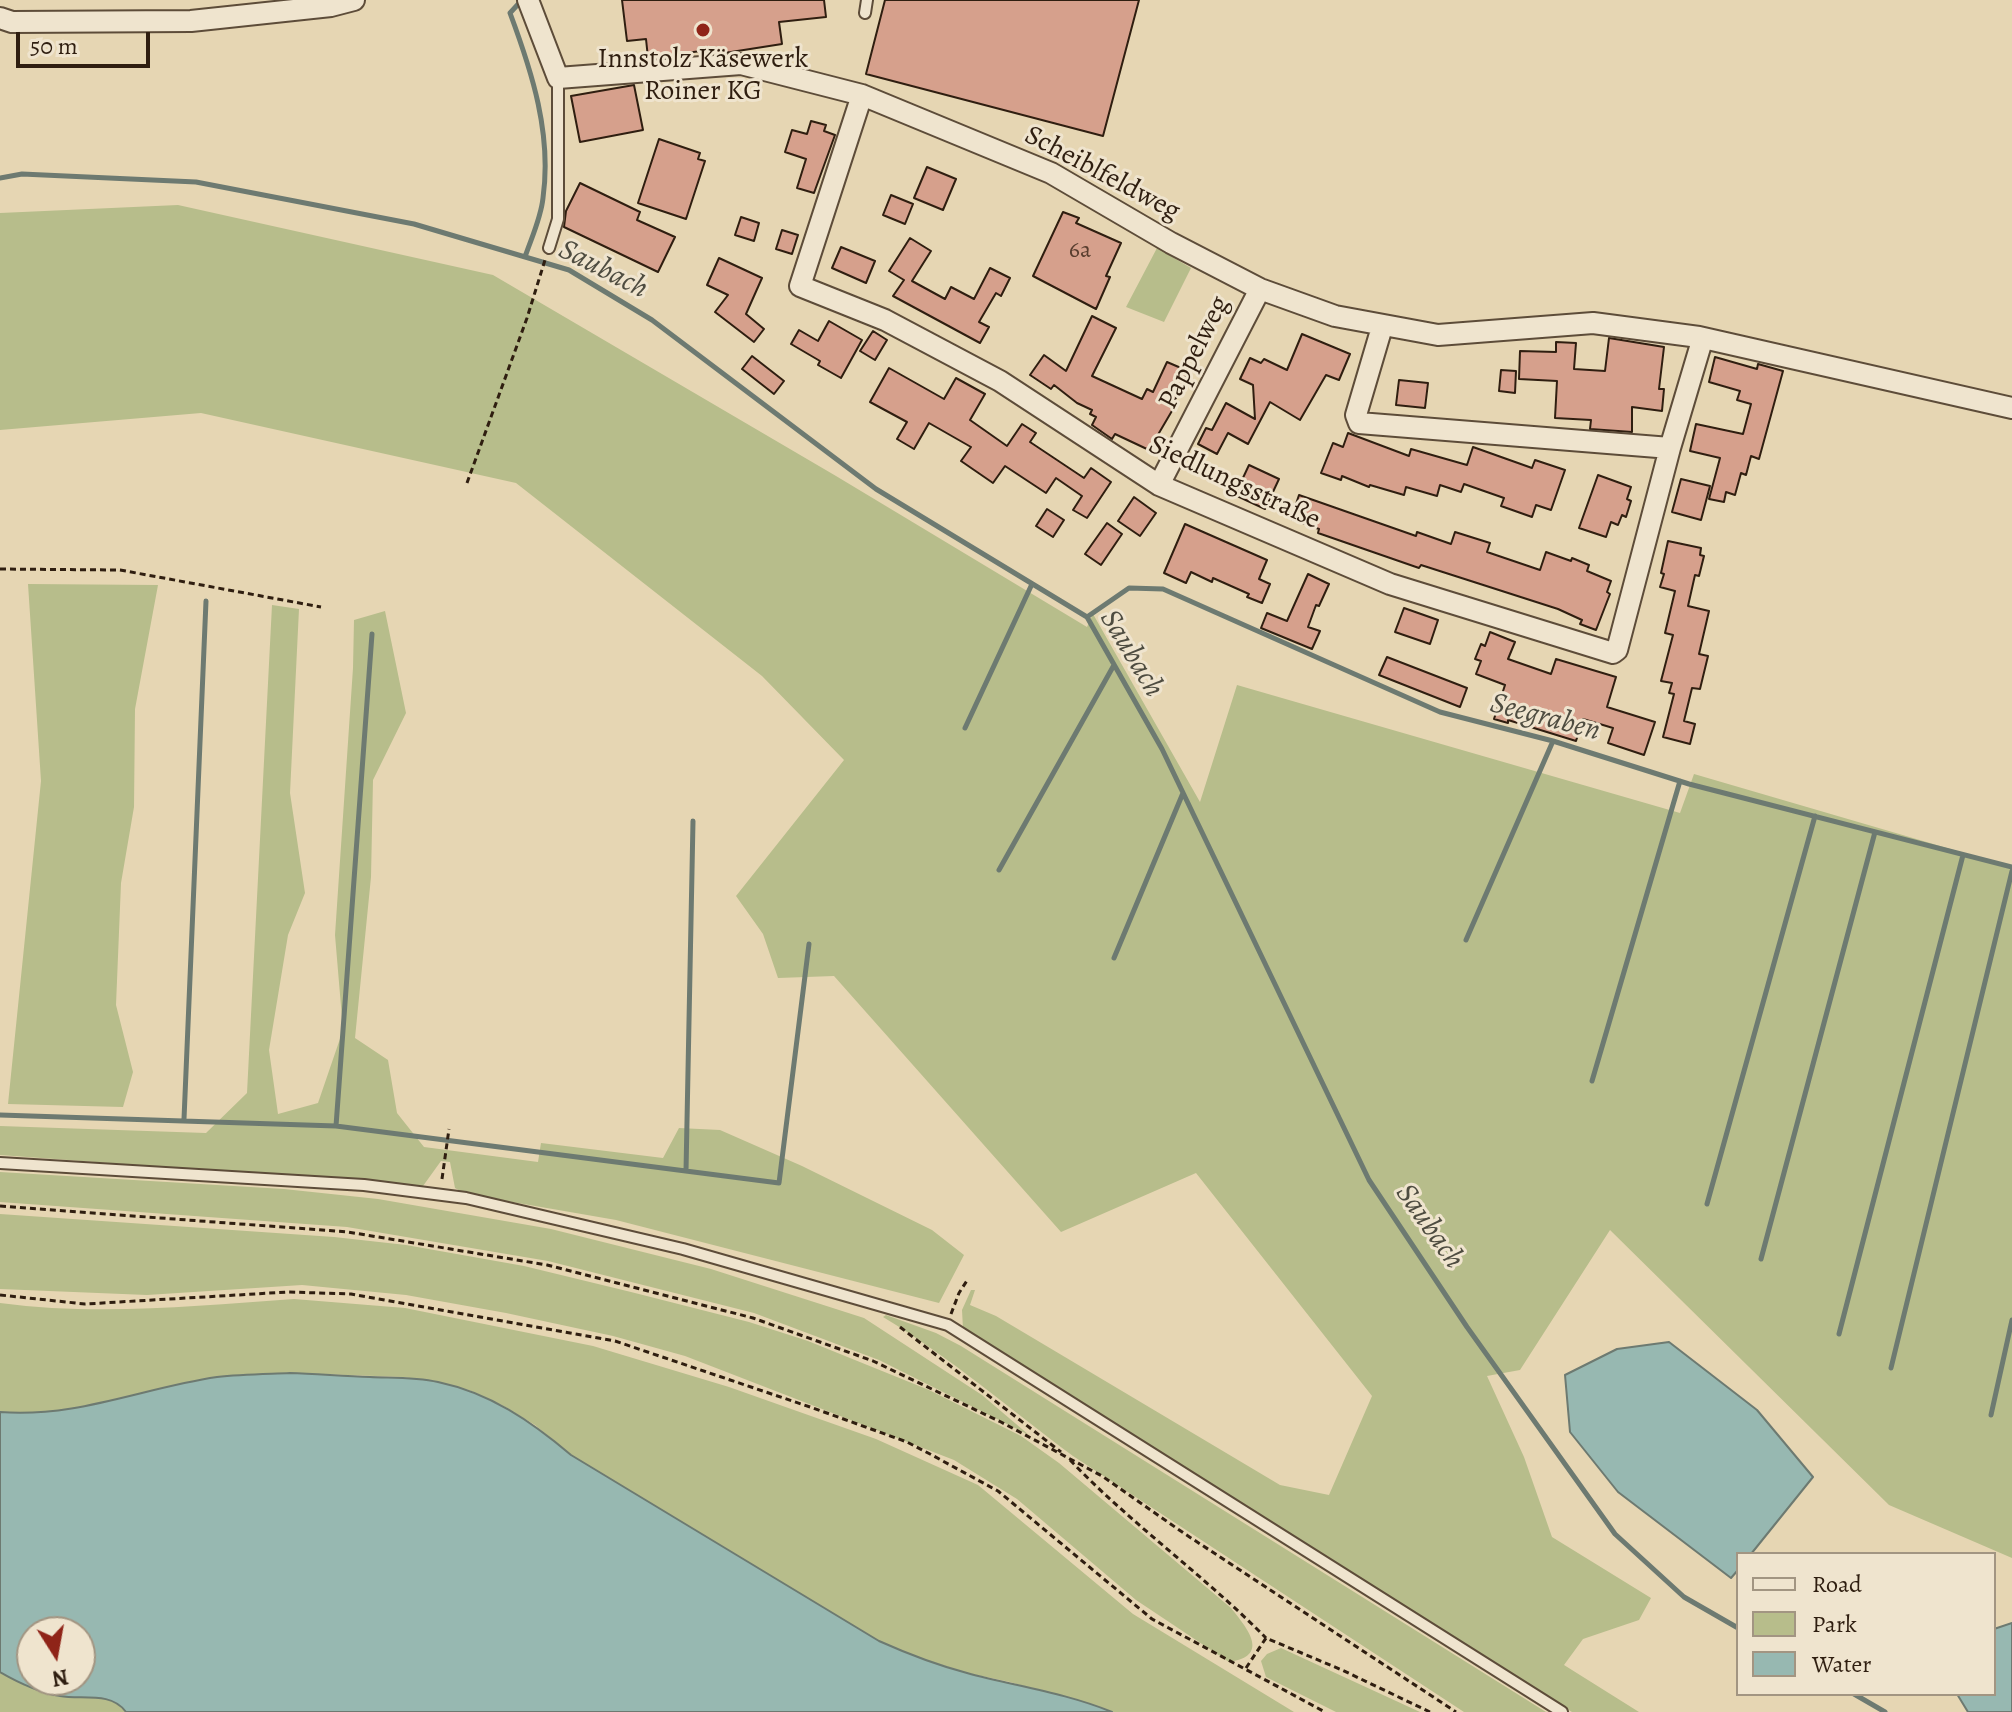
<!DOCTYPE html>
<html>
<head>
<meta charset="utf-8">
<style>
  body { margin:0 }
  #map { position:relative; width:2012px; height:1712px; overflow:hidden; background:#e6d6b3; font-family:Alegreya,serif }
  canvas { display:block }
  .legend { position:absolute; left:1736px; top:1552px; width:260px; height:144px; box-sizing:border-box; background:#efe4ce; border:2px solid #a29582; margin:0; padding:10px 14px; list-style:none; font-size:24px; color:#2f1e10 }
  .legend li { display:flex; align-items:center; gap:16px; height:40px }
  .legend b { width:40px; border:2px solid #a29582 }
  .north { position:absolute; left:16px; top:1616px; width:80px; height:80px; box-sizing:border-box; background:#efe4ce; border:2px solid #a29582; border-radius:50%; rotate:169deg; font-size:22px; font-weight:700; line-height:32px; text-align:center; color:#2f1e10 }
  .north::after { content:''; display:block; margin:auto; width:28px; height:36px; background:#8f2418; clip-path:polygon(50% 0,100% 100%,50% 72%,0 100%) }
  .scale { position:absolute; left:16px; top:32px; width:134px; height:36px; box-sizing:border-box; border:4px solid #2f1e10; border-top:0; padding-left:10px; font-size:24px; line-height:28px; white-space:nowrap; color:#2f1e10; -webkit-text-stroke:6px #efe4ce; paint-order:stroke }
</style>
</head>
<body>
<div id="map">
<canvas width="2012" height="1712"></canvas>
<ul class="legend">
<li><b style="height:10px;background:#efe4ce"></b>Road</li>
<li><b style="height:22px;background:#b7bd8b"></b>Park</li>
<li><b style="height:22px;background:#97b8b1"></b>Water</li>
</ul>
<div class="north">N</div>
<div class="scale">50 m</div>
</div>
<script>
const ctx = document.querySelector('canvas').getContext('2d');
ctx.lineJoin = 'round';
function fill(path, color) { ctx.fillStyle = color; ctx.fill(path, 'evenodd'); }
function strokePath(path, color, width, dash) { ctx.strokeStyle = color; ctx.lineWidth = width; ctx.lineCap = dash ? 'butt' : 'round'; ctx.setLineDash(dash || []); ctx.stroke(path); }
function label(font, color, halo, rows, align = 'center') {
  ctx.font = font + ' Alegreya,serif'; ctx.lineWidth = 6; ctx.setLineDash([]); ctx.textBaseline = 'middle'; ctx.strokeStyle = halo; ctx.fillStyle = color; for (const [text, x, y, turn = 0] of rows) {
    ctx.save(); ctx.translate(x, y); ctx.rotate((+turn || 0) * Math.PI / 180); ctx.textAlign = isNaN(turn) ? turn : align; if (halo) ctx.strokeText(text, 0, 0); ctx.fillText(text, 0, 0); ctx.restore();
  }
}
const green = new Path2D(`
  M178,205L493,275L836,476L1087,627L1093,614L1200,802L1237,685L1680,813L1694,774L2012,867V1558L1889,1505L1610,1230L1520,1370L1487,1376L1524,1457L1552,1537L1651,1598L1639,1620L1583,1639L1564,1665L1639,1712H1572L963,1329L962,1310L971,1290H975L970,1305L996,1316L1280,1485L1329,1495L1372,1396L1196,1173L1061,1232L834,976L778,978L763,934L736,896L844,760L762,676L516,483L201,413L0,430V213Z
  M1157,248L1191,268L1164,322L1126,307Z
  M28,584L158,585L135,709L134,807L121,883L116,1005L133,1072L123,1107L8,1104L41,781Z
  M272,605L299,609L290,793L305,893L288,935L269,1050L278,1114L318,1103L343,1030L335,935L353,668L354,620L385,611L406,713L373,780L371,877L355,1038L388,1060L397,1113L424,1147L538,1162L541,1143L663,1158L679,1128L720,1130L802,1166L932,1230L964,1255L939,1303L616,1220L466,1194L455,1188L450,1162L441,1161L423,1186L0,1155V1126L206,1133L247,1093Z
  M0,1172L284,1189L378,1199L551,1229L711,1269L864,1318L982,1395L1029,1435L879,1360L754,1313L548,1261L347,1227L0,1202Z
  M0,1214L334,1237L406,1245L524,1266L631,1292L749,1322L808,1341L929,1390L1021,1436L1059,1463L1231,1608C1247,1628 1271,1656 1229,1662L1136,1600L1017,1499L954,1460L685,1356L613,1336L506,1313L406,1295L302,1285L147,1295L0,1289Z
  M294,1299L405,1308L593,1346L729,1387L876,1439L978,1485L1133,1614L1294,1712H1112L1010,1682L967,1673L908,1654L879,1641L786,1586L571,1455L535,1425L502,1405L469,1390L404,1377L290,1373L217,1377L75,1410L26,1413L0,1412V1303C98,1316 195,1306 294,1299Z
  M886,1315L936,1333L961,1346L1546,1712H1464L1073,1456C1010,1409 951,1358 883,1317Z
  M1281,1648L1420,1712H1336L1266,1677L1261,1661L1267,1654Z
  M0,1672C19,1683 38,1692 60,1696C81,1700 111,1691 126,1712H0Z`);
const water = new Path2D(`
  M1669,1342L1757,1410L1813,1477L1751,1554H1738V1570L1731,1578L1618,1492L1570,1432L1565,1375L1617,1349Z
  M290,1373C317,1374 343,1376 370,1377C393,1378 415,1377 438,1382C490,1393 531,1421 571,1455L879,1641C908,1654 937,1665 967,1673C1015,1686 1066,1693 1112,1712H126C111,1691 81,1700 60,1696C38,1692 19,1683 0,1672V1412C77,1418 142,1388 217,1377C241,1374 266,1374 290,1373ZM80,1632V1680H32V1632Z
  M2012,1623V1712H1968L1957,1694H1994V1629Z`);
const stream = new Path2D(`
  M521,1L510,13C532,72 552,134 543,198C541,218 531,239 525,257
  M0,178L22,174L196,182L414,224L569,270L652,320L876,489L1087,617L1162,749L1369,1180L1467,1327L1615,1534L1684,1597L1738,1628
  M1087,617L1129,588L1163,589L1440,712L1553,741L1689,784L2012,867
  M965,728L1032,584
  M999,870L1114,665
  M1466,940L1553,741
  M1114,958L1183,793
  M1592,1081L1680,781
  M0,1115L336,1126L779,1183L809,944
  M184,1119L206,601
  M336,1126L372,634
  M686,1171L693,821
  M1707,1204L1815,816
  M1761,1259L1875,832
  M1839,1334L1963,855
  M1891,1368L2012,871
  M1991,1415L2012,1320
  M1854,1694L1885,1712`);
const building = new Path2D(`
  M622,0H824L826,17L779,22L782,44L731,52L717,53L716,49L648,58L646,39L627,41Z
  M885,0H1139L1103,136L866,74Z
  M634,85L643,130L580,142L571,96Z
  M811,121L826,125L824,131L835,135L814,193L797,188L806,159L785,152L792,130L807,134Z
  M659,139L700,153L698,159L705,161L686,219L638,203Z
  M927,167L956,179L943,210L914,198Z
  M580,183L640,212L637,220L675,237L658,272L564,227L566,211Z
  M891,195L913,204L905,224L883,215Z
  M1063,212L1079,218L1076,223L1121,243L1106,276L1110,277L1096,309L1033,276Z
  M741,217L759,223L754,241L735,235Z
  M782,230L798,235L792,254L776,249Z
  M910,238L931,251L912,281L945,299L951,287L974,299L990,268L1010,278L1001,296L996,293L979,322L989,327L980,343L893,296L904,280L889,271Z
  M841,247L875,261L866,283L832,268Z
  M719,258L762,278L746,314L764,329L754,342L715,312L728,295L707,285Z
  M1092,316L1116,328L1092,376L1142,399L1147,389L1153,392L1167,362L1188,371L1174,402L1176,404L1149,450L1115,434L1112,439L1092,425L1096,417L1090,414L1092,410L1077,403L1054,385L1051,389L1030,375L1044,355L1066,371Z
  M829,321L862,340L841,378L818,365L820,361L791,344L799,330L818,341Z
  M873,331L887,340L875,360L860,351Z
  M1302,334L1350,354L1339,380L1326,375L1300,420L1270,402L1248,444L1228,433L1217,454L1198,444L1206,428L1212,430L1226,403L1255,419L1253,385L1240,379L1250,358L1261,363L1264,359L1287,370Z
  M1609,338L1664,347L1659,389H1664L1662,411L1632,407V432L1590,429L1591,420L1555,418L1557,381L1519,379L1520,351L1556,352V342L1576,343L1574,369L1605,371Z
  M752,356L784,381L774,394L742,369Z
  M1715,357L1757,369L1758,364L1783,371L1759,459L1751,456L1746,475L1741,473L1735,495L1726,492L1724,502L1709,499L1720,458L1690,451L1696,424L1743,434L1751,404L1737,400L1740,391L1709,382Z
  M889,368L944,399L956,378L985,394L970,420L1007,446L1022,424L1036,433L1030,442L1084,478L1091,468L1111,482L1087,518L1073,510L1082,496L1056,478L1046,493L1005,466L993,483L961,461L971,447L929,423L914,449L897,439L907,422L870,402Z
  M1501,370L1516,371L1515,393L1499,391Z
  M1399,380L1428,383L1425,408L1396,405Z
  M1348,433L1409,456L1411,449L1467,465L1473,447L1532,468L1535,460L1565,470L1551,510L1536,505L1532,517L1501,506L1504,498L1464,484L1461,492L1440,485L1437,496L1406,487L1404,495L1370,485L1369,487L1342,476L1341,480L1321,473L1333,443L1343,447Z
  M1249,465L1279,479L1265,509L1235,495Z
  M1598,475L1631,487L1627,499L1631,501L1626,517L1622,515L1618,525L1611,522L1606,537L1579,528Z
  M1681,479L1710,486L1701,520L1672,512Z
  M1299,495L1416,536L1417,532L1451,544L1455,532L1490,543L1487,552L1540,570L1546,552L1571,561L1572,558L1589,565L1587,571L1611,581L1607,592L1610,594L1596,630L1580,624L1582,620L1558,609L1421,565L1419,568L1318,533L1319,529L1291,519Z
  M1134,497L1156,513L1140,536L1118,521Z
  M1047,509L1064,520L1053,537L1036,526Z
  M1107,523L1122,534L1101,565L1085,554Z
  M1185,524L1267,560L1259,579L1270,584L1262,603L1247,597L1249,594L1213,578L1212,582L1191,572L1186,583L1164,573Z
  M1668,541L1701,548L1700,555L1704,556L1699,576L1695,575L1688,606L1709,611L1699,654L1708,656L1700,689L1692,688L1684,721L1695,724L1690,744L1663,737L1674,694L1669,693L1672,683L1661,681L1673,635L1665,633L1675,591L1660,587L1664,574L1661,573Z
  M1308,574L1329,584L1319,606L1316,605L1308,627L1320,631L1312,649L1261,628L1267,613L1287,621Z
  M1404,608L1438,620L1430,644L1395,632Z
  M1490,632L1515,642L1508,659L1551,674L1556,659L1616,677L1607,707L1655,722L1644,755L1608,743L1613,728L1583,719L1576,741L1508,720V723L1494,719L1505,685L1476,674L1481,661L1475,659L1481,644L1485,646Z
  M1387,657L1467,688L1460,707L1379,675Z`);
const path = new Path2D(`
  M467,483L527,318L545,260
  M0,569L120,570L321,607
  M442,1179L449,1129
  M0,1206L348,1232L547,1265L753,1318L873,1361L1001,1422L1102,1476L1185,1534L1456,1712
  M0,1295L85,1304L288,1292L351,1294L615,1341L813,1408L907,1442L930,1454L998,1491L1152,1619L1325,1712
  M951,1314L959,1293L968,1279
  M900,1327L1061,1452
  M1070,1460C1131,1524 1204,1575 1266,1638
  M1246,1668L1266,1638L1342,1670L1430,1712`);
const service = new Path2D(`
  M865,13L867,0
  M549,248L558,219V78
  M0,1163L364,1185L466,1198L683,1249L948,1325L1562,1712`);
const minor = new Path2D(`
  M528,0L558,78L741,64L862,95L1051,173L1171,243L1260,289L1335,316L1438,335L1593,323L1699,337L2012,408
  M0,18L12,22L191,21L331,6L354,0
  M862,95L800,286L885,320L1000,381L1159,485L1390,584L1613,653L1617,650L1670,448L1701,344L1699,337
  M1382,327L1356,415L1359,423L1670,448
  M1159,485L1260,289`);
const markers = [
  [703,30,8,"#8f2418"]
];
const numberNames = [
  ["6a",1080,251]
];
const poiNames = [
  ["Innstolz Käsewerk",703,60],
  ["Roiner KG",703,92]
];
const streetNames = [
  ["Scheiblfeldweg",1102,174,28],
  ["Pappelweg",1195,353,-63],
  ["Siedlungsstraße",1234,483,25]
];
const waterNames = [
  ["Saubach",603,270,27],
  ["Saubach",1131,654,59],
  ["Seegraben",1545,718,15],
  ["Saubach",1429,1227,55]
];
fill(green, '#b7bd8b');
fill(water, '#97b8b1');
strokePath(water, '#6d7a71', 2);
strokePath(stream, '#6d7a71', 5);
fill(building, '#d6a08c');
strokePath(building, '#2f1e10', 2);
strokePath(service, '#5d4c39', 14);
strokePath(minor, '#5d4c39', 24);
strokePath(path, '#2f1e10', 3, [6, 4]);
strokePath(service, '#efe4ce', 10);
strokePath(minor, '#efe4ce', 20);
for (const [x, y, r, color] of markers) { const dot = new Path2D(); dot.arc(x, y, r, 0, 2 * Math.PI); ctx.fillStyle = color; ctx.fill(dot); strokePath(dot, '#efe4ce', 3); }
label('24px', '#593e2f', null, numberNames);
label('28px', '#2f1e10', '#efe4ce', poiNames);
label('28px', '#2f1e10', '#efe4ce', streetNames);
label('italic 30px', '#4e4c40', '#efe4ce', waterNames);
</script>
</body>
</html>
